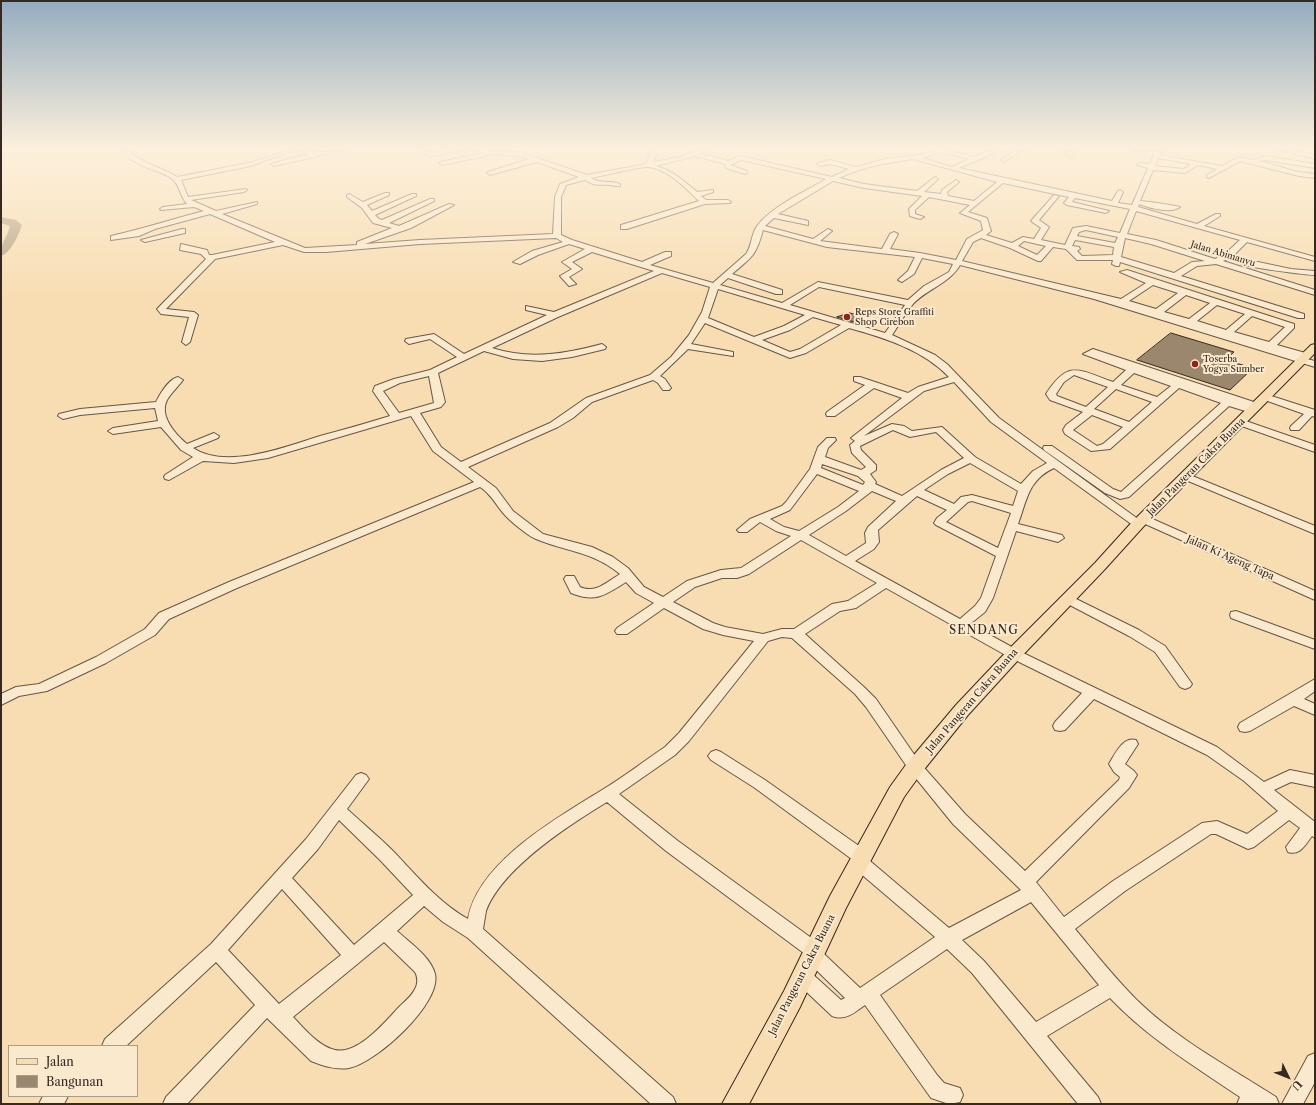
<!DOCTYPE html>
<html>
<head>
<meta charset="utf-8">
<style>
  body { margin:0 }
  #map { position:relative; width:1316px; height:1105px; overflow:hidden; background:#f8ddb2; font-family:"Libre Caslon Text",serif }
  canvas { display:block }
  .frame { position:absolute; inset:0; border:2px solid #352922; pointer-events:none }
  .legend { position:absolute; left:8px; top:1045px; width:130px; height:52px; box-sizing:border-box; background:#fae9cd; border:1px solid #ab9c89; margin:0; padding:5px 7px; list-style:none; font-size:12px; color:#352922 }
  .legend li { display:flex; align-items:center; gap:8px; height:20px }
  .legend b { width:20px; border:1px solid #ab9c89 }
  .north { position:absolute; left:1268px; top:1057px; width:40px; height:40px; -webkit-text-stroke:3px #fae9cd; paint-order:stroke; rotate:133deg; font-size:11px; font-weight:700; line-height:16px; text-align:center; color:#352922 }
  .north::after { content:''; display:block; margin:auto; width:14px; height:18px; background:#352922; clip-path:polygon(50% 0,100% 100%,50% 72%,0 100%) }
</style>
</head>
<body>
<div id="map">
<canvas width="1316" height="1105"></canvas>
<div class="frame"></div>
<ul class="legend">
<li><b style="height:5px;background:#f8ddb2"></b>Jalan</li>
<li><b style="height:11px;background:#9a876d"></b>Bangunan</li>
</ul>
<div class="north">U</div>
</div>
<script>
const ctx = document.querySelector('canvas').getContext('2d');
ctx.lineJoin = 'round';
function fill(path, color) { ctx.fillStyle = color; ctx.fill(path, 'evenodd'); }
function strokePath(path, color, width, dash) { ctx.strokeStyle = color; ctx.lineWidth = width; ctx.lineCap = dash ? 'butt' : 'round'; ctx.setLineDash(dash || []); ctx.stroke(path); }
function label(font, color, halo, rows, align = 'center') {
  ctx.font = font + ' "Libre Caslon Text",serif'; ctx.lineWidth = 4; ctx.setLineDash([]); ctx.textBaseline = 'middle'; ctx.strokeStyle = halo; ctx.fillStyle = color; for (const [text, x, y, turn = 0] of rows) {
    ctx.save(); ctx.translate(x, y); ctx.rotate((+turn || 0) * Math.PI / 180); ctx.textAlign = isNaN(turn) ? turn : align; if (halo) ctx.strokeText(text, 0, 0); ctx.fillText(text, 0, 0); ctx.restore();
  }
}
const river = new Path2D(`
  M1,217L16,220L22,225C19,234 11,253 1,256C1,240 7,239 10,226L1,223Z`);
const building = new Path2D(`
  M850,313L857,315L854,322L837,317Z
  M1171,333L1234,352L1225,360L1253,368L1230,390L1137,360Z`);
const minor = new Path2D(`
  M121,147H127C133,161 164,168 177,177C201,172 224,168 248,163C270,158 288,147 311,147L307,149C324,157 342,147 360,147L274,166L271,164L307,154L300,150L286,153L251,166L181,180L188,197L246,189L247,190L244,192L191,200L216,211L257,202V204L222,214L305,248L357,245V242L392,228L373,223L362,208L347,197V195L349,194L363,202L385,193H389V195L367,205L372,211L412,194H416V196L375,215L379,219L382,220L430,199H434V201L389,223L399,226L449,204L454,205L411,228L365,244L420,240L553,234L555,197L560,184L579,177L537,162L490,175L487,173L488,172L529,159L519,156L489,154L486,156L442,165L439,163L440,162L484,153L469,149L431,156L416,151V149L418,148L431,152L459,147H476L494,151L520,152L587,175L646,164L654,147H660L653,162L681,157L706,147H714L700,153L728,161L740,156L832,177L849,169L830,164L820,166L817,164L818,163L830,160L856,167L885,159L918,155L948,147L947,150L974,157L998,147H1037L1019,152L1004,162L1001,160L1002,159L1013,152L999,151L959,168L1112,201L1118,191L1120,190L1123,192L1118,203L1132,205L1148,168L1137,165L1140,163L1150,164L1155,151L1134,150L1132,147H1163L1160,155L1222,166L1239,157L1253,160L1266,156L1315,164V168L1266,160L1259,161L1298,172L1315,174V178L1299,176L1240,161L1209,178L1207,177V175L1217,169L1198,165L1185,173L1153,170L1140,201C1145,201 1179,206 1180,207C1171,214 1149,208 1139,204L1138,207L1197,224L1216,214H1220V216L1204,226L1315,257V261L1247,242L1233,256L1223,261L1315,290V295L1216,264L1197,266L1181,276L1304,314V318H1298L1120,262L1119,266H1116L1112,264L1113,260H1077L1066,249L1053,247L1041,261H1038L1010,248L981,238L973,242L962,261L1121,299L1146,283L1120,272L1127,270L1294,324V328L1277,345L1309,354L1311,356L1307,359L1315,361V367L1094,299L960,265C950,283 927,289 913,304C905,313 899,325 892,335L935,355L947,364L999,418L1138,519L1144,516L1148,517L1315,591V600L1143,523L1142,526H1134L1054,468C1028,480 1027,500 1018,524L1062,535L1064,538L1058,542L1016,531L993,598L985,612L970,624L1019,651L1217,747L1264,782L1290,770L1315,775V787L1291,782L1274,790L1315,822V838L1312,836C1305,845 1300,856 1288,852L1286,847L1300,828L1289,820L1254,847L1248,849L1216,834H1211L1125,891L1075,929C1096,954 1117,981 1141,1004C1180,1041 1231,1068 1276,1097L1279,1104H1237L1240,1097C1194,1066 1148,1038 1110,998L1047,1036L1098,1097L1101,1104H1078L972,973L947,949L880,995L937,1075L944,1083L960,1088L963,1095L960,1102L949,1104L931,1098L865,1005C854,1013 845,1021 832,1016L797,983L794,977L797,971L803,969L809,971L841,1000L845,998L807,961L805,954L666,851L607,802C569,825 502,868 486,911C485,917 484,923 483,929L673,1097L676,1104H651L468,938L443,922L424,906L397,931C409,942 431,957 435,974C442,1003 376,1063 349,1068C335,1070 324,1066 311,1061L267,1018L187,1104H163L166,1097L255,1005L216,962L126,1046H102L105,1039L211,944L306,839L356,775L361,773L366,775L369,779L347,809C362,823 378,836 393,851C416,875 438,902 468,919C478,862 557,818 602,790C624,777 644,761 665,747L679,733L754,641L723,635L703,629L664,608L627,634H617L615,631L617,628L654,603L636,593L626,582C605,595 596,603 571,593L564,579L566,576H574L580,587C595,594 607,582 620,574C592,551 567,552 536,539C528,536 510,521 504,514C496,505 491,494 480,487L237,588L169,619L155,635L106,663L47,691L19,696L1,705V694L16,687L39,684L96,657L145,629L159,613L229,582L474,482L433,451L411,416L268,458L234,463L203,461L169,480L165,479L164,477L165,475L193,457L181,450L161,427L113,434L108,431L113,428L158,421L155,408L80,415L63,419L58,416L59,414L80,409L156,402C160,394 169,379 178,377L183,380C178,387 171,393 167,400C159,416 175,434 187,444L214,433L219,436L218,438L193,448C226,470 286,447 320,436C343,430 367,423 390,416L373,391L375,386L394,379L430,370L457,357L430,339L409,344L405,341L406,339L434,334L464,354L547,315L526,310V306L554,312L654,271L592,252L572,262L582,269L569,277L576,284L569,286L560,276L572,269L562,262L585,249L569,244L538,255L520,264L513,262L532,251L563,242L556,238L420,244L326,252H304L283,245L215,259L166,309L194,312L198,315L190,342L186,345L182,342L189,317L161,314L157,309L206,259L201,254L180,250L181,244L207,250L209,255H212L275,242L210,214L155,229L139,236L111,240V236C142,229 173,219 204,211L194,207L161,210L160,209L163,207L187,204C180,197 180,184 171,178C156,168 128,166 121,147ZM941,152L969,159L952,167L922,158ZM695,156L725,164L726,168L745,174L747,173V171L730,165L741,160L826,179C805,192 772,206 757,226C751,234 752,246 746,254L713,283L650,265L671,256V252H665L642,262L572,240L561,235V197L566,185L585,180C596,187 598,184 610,185C614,185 617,187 620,186V184C610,180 600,184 591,178C603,176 640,166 649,167C670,170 686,189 699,201L621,225V229H627L705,204L730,203L731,202L728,200H706L701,196L713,192V190L697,192C684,181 673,171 656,166ZM1158,158L1191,164L1184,169L1155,166ZM913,159L997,182L974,201L948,196L947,192L959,182L956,180L942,190L941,194L924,192L937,180L938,179L935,177L917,191L864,184L839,178C862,167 887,163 913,159ZM833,181L864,188L922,196L909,209L910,216L920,219L924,217L915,214V210L929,197L970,205L960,213L981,221L983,230L967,239L956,260L920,253L890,249L898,234L894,232L890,234L882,249L820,241L832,231L828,229L813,239L765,226L774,218L808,225V221L778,214ZM1003,183L1069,197L1064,203L1067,205L1106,213L1109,211L1072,202L1075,198L1130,209L1120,233L1086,226L1073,228L1065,245L1041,240L1049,227L1039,220L1059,196L1054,195L1031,221L1041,228L1034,239L1023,237L1012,243L986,235L991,231L987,218L968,212ZM1136,211L1240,240L1227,252L1215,259L1156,240L1127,234ZM763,230L827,247L915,257L908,271L898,280L902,282L914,274L922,258L953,264L949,272L924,286L908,300L818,282L782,303L720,285L728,278L776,294H782V290L732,274C752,257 756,256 763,230ZM1086,230L1118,237L1115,243L1077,236L1079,232ZM1125,238L1151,244L1205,261L1192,262L1174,273L1121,257ZM1075,240L1114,247L1113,255L1082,256L1077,251L1080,249L1079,247L1072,246ZM1024,241L1046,246L1037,255L1018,246ZM662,273L710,287L702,312L689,335L671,357L650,375L586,398L550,423L461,462L441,447L420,413L441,407L445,402L438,373L484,351L513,359L542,361L572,357L605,349L606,347L602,344C565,354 529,360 492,348L558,317ZM1153,285L1178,293L1156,309L1129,301ZM819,287L905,305L885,333L790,305ZM718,289L805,315L784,326L754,337L708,318ZM1186,295L1210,303L1189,319L1164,312ZM1217,305L1245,314L1226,330L1197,321ZM1252,316L1285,327L1269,342L1234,332ZM813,317L841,325L800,349L790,352L762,340L790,330ZM705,323L790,358L806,353L849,328C885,338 923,350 949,377L918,387L908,393L860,377H854V381L865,385L827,412L826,414L827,416H835L874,388L902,398L851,438L855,441L850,445L852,453L866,467L861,470L825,457L828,448L836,440L835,438H827L818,447L810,469L786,502L782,506L750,519L737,530L739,532H747L760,522L776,531L791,536L741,568L721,570L687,581L663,597L644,587L628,568L613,557L592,547L543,534L513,511L496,488L468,467L558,427L573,418L592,402L653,380L658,383L663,390H669L671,388L665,379L660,376L688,349L733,356V352L691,344ZM429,376L434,403L399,413L383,391L400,383ZM954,382L991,422L1047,463L1033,471L1021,484L975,457L942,427L912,431L904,426L892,424L864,436L924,391ZM893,430L910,437L936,432L964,458L941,470L902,496L875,484L876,482L870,474L876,470V465L861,450L860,446ZM970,463L1018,491L1013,506L972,495L961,497L954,504L924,490L948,474ZM822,464L858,476L865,482L863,485L821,468ZM817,474L859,491L838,507L799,531L784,527L770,519L790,510ZM872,491L896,501L868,527L865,533L866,543L846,556L809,535L846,511ZM917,496L947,510L937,518L934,523L936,525L996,556L981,598L975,606L960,619L855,561L874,549L879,542L878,530ZM972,501L1011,513L998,548L946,522L968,502ZM801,540L877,583L848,601L832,604L794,629H782L763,634L725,627L713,623L673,602L695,587L722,578H737L749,574ZM886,588L1009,657L1082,693L1055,722L1053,726L1055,730L1060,731L1065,730L1094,699L1207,755L1244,781L1278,811L1247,834L1217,821L1202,823L1113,881L1064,917L1036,882L1129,788L1137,775L1134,771L1125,764L1138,744L1136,740C1123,736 1115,754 1109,764L1114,772L1120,777L1119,780L1025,871L965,814L920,763L876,699L865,688L805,634L840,611L856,608ZM782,637L792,638L855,694L866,707L910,771L953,824L1021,890L949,928L870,861L871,858L869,853L765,780L721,752L716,750L711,752L708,756L711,760L755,788L853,860L852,863L854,868L935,937L860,988L823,953L821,945L678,841L619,794L675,755L689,741L768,641ZM339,820L380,860L413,895L354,945L292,878L318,849ZM282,889L341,955L279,1004L228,950ZM1031,902L1099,985L1036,1022L984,961L962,940ZM384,942L415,972C418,977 418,984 415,989C412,996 404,1002 399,1007C385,1022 358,1055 335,1050C318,1046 305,1029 293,1017Z
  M1054,147H1065L1077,151L1068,156L1065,154L1068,151Z
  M1270,147H1280L1315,155V159Z
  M182,229H185V233L145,242L141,240Z
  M1243,262H1258L1291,269L1315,271V275C1305,275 1246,267 1242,264Z
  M1093,349L1260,404L1262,406L1252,413L1229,406L1129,497L1120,499L1105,493L1044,450L1043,448L1044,446H1052L1113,489L1121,492L1221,403L1179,388L1110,449L1091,451L1065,434L1063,430L1066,425L1083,412L1050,400L1046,394C1069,359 1078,370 1113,382L1126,370L1083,354ZM1134,373L1171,386L1157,397L1121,385ZM1074,375L1108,387L1086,407L1057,396L1056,394L1064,382ZM1116,389L1152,402L1129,422L1094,409ZM1092,415L1123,427L1103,444L1097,446L1073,430Z
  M1265,394L1315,410V417L1312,416L1299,430H1291L1290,428L1291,426L1304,414L1262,399L1260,397L1262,395Z
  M1240,419L1315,445V452L1236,424L1235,422Z
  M1185,473L1315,526V534L1181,478L1180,476Z
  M1068,595L1139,630L1165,646L1190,681L1192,684L1190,687L1185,689L1180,687L1155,652L1129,636L1064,602L1062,599L1064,596Z
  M1236,611L1315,640V649L1231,618L1230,615L1231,612Z
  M1315,679V691L1304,699L1315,704V715L1294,706L1250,731L1245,732L1240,731L1238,727L1240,723Z
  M1315,1053V1082L1303,1104H1282L1308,1056Z
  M43,1096H68L64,1104H39Z`);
const major = new Path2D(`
  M1315,344V353L1143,527L1105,569L1020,658L968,715L922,772L904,797L846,908L800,1007L749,1104H722L784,991L830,896L890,787L908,762L956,705L1008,650L1095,563L1133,521L1311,345Z`);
const markers = [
  [847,317,4,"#8f2418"],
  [1195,364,4,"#8f2418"]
];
const farStreetnames = [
  ["Jalan Abimanyu",1223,254,17]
];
const farPoinames = [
  ["Reps Store Graffiti",855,312],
  ["Shop Cirebon",855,322],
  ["Toserba",1203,359],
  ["Yogya Sumber",1203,369]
];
const streetNames = [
  ["Jalan Pangeran Cakra Buana",1196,467,-45],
  ["Jalan Ki Ageng Tapa",1230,558,24],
  ["Jalan Pangeran Cakra Buana",972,701,-49],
  ["Jalan Pangeran Cakra Buana",802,975,-63]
];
const quarterNames = [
  ["SENDANG",984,631]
];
fill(river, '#b6a081');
fill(building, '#9a876d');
strokePath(building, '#352922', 1);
strokePath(minor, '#665646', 2);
strokePath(major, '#352922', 2);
fill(minor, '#fae9cd');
fill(major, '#f8ddb2');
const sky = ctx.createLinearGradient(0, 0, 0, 302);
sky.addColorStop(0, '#94acbf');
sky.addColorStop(0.49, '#fcf0dc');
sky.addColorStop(1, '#fcf0dc00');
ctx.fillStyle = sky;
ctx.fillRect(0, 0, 1316, 302);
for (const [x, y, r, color] of markers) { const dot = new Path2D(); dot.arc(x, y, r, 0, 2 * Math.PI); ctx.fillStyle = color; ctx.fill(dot); strokePath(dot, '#fae9cd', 1.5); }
label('9px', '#352922', '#fae9cd', farStreetnames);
label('9px', '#352922', '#fae9cd', farPoinames, 'left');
label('10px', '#352922', '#fae9cd', streetNames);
ctx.letterSpacing = '1px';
label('12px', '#352922', '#fae9cd', quarterNames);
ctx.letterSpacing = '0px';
</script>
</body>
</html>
